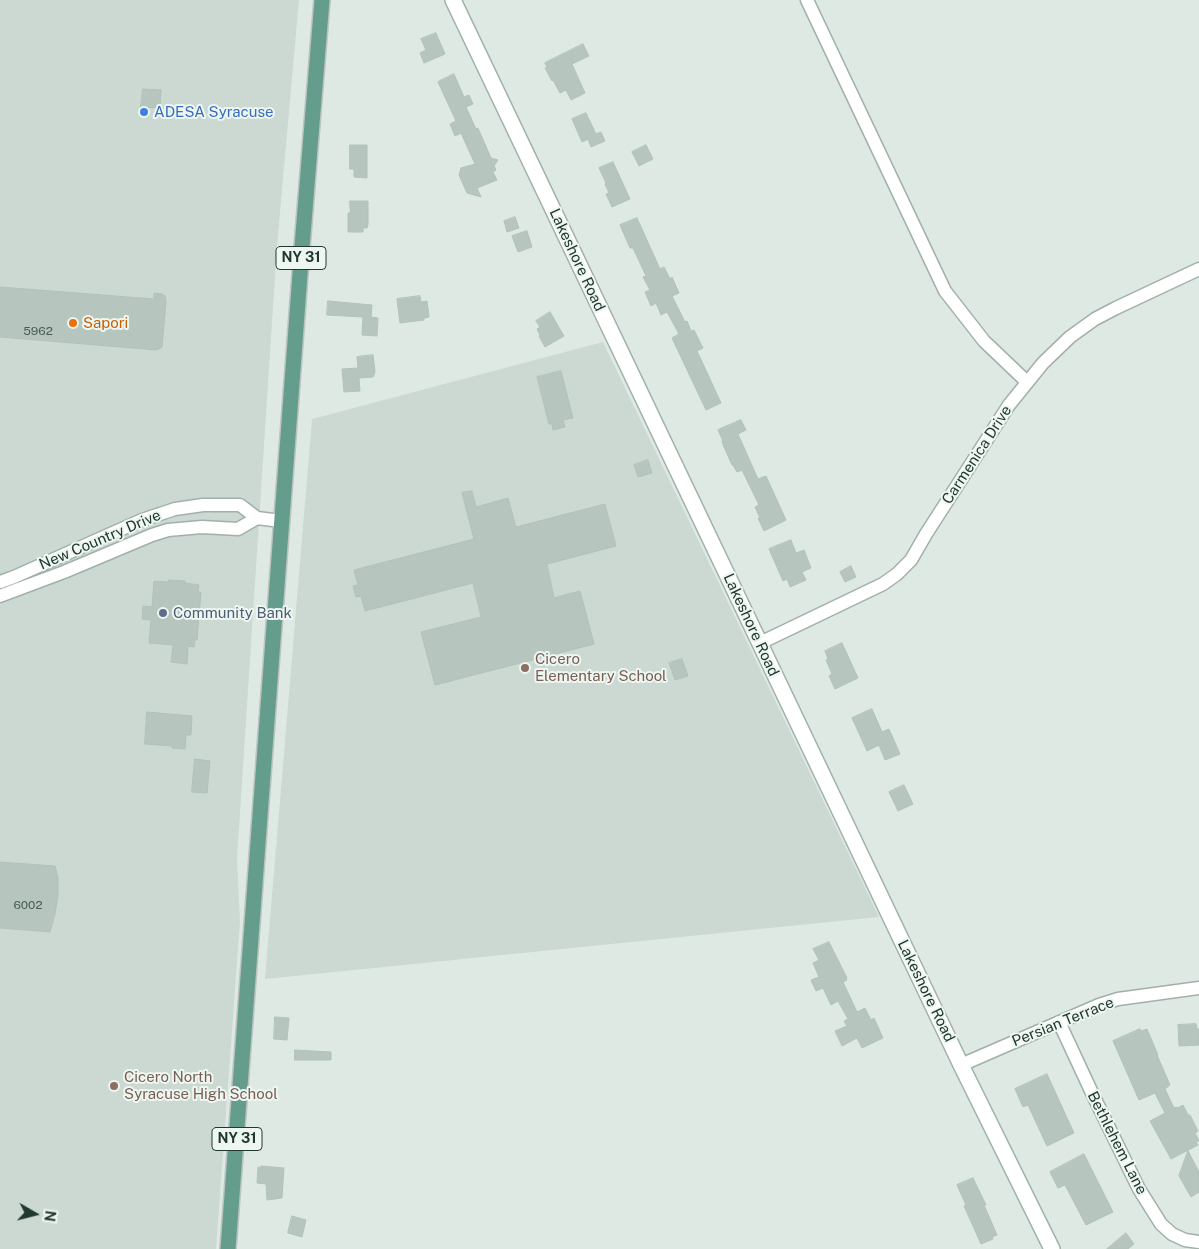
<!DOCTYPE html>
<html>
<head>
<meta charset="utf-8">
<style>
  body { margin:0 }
  #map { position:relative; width:1199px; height:1249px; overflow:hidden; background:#dee9e3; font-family:"Public Sans",sans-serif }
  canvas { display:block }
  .north { position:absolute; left:10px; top:1189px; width:50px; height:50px; -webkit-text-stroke:4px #eef6f1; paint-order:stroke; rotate:98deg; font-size:14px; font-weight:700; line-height:20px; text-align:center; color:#203830 }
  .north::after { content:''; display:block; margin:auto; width:18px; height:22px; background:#203830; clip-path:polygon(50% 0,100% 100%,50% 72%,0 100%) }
</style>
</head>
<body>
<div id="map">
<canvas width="1199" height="1249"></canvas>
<div class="north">N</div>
</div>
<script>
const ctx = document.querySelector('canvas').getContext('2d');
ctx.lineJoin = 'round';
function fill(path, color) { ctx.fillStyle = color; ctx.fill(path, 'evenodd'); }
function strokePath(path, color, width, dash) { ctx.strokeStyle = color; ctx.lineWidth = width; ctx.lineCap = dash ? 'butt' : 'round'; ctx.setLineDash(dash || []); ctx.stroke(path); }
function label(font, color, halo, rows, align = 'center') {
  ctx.font = font + ' "Public Sans",sans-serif'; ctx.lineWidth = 4; ctx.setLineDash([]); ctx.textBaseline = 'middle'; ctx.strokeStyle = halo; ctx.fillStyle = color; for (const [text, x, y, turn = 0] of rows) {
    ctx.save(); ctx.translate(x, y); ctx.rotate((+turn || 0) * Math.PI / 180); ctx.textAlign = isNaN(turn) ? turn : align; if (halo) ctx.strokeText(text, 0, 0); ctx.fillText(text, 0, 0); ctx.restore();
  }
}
const built = new Path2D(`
  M0,0H299L277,246L237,859L240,922L216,1249H0Z
  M603,342L879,917L265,979L312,419Z`);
const building = new Path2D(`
  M436,33L445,54L424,63L420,53L426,50L421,39Z
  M583,44L589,56L572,64L585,93L571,100L566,90L560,93L553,80L552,81L545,68L547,67L545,63Z
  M454,74L464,97L469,95L473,104L466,107L476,129L478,128L491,158L498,160L494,166L496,170L493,172L497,180L477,188L481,197L467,193L459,175L461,168L475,164L461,133L455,136L450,124L456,121L438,82Z
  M143,89L161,90L160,108L141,107Z
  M586,113L596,134L601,132L605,141L591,147L588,139L582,142L572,119Z
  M350,145H367V178L354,177V169H350Z
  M646,145L653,159L639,166L632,152Z
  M613,162L630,199L612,207L606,194L609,193L605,184L606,183L599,168Z
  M350,201H368V224L367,228H363V232H348V213H350Z
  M515,217L519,228L507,232L504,221Z
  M637,218L660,269L664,267L670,279L672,277L679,293L672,296L685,322L687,321L691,331L694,330L703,348L697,351L721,403L706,410L672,338L679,334L667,312L661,315L656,303L651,306L645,292L650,290L643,277L646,276L633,248H630L620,225Z
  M527,231L532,247L518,252L512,236Z
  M0,287L154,299V293L162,294L165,296L166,301L162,347L157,350L0,337Z
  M420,296L421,302L427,301L429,317L424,318V320L400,323L397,299Z
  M328,301L372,305L371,317L378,318L377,336L362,335L363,317L327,315Z
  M550,312L564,336L545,347L539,336L540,335L537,329L540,327L536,321Z
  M373,355L375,372L373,377L359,378L360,391L344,392L342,369L358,368L357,357Z
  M561,371L573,418L563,420L565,427L553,430L552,424H549L537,377Z
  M741,420L746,430L738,434L758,479L766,476L786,520L764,531L758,518H760L755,507L759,505L742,470L737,472L733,465H732L724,447L722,441H723L718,430Z
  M648,460L652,473L638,477L634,465Z
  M472,491L476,507L508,498L516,527L605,504L616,546L547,564L554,598L580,591L594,644L435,685L421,632L481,617L473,583L365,611L361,596L356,597L353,586L358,585L354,570L474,539L462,493Z
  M791,540L796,553L804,550L811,568L802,572L806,580L790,587L787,579L783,581L769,549Z
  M851,566L856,577L845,582L840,572Z
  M169,580L185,581V583L199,585L198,592H201L197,640H195L194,647L188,646L187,664L171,662L173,645L149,643L151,620L142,619L143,606L152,607L154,581L168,582Z
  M842,643L858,678L835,689L829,676L832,674L826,660L828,659L825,651Z
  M682,659L688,676L675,680L669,663Z
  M872,709L882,732L889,729L900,754L885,760L879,745L867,751L852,718Z
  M147,712L192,716L191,735H186L185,749L172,748V746L145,744Z
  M195,759L210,761L207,793L192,792Z
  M904,785L913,804L898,811L889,792Z
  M0,862L55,866L58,878V895L55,914L50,932L0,928Z
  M829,942L847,978L846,979L847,980L843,982L857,1012L865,1008L871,1020L874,1018L883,1038L862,1048L857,1038L842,1046L835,1031L847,1026L844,1021L848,1019L838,1001L831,1005L823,988L816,991L811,980L819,977L813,963L819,960L813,949Z
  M275,1017L289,1018L287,1040L274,1039Z
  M1196,1024L1197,1029H1199V1045L1179,1046L1178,1025Z
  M1140,1029L1141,1031L1147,1029L1158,1055H1157L1170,1085L1165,1089L1174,1108L1177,1107L1178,1108L1183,1105L1188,1115H1190L1198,1131L1195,1133L1199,1141L1196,1142L1198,1145L1171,1159L1150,1121L1165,1113L1155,1093L1139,1100L1113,1041Z
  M295,1050L331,1052V1060H295Z
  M1047,1074L1074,1133L1047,1146L1028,1105L1023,1107L1015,1089Z
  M1188,1151L1199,1172V1192L1191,1197L1179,1176Z
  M1084,1154L1113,1212L1086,1225L1065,1185L1058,1188L1050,1172Z
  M261,1166L284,1168L282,1198L267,1200L266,1184L257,1183L258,1167L261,1168Z
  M973,1178L986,1205H984L997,1235L992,1237L993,1239L981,1244L964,1206L966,1205L957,1185Z
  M292,1216L306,1220L302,1237L288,1233Z
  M1126,1233L1134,1244L1128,1249H1107Z`);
const minor = new Path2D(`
  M807,0L945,291L984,341L1027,382
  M0,582L14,577L142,520L175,509L203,505H240L257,518L281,521
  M0,596L64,572L152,535L168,530L202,527L238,529L257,518
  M760,643L883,584L897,574L911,560L926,534L1009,405L1043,363L1070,337L1095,319L1116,308L1199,269
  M1059,1022L1092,1093L1139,1189L1161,1224L1172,1234L1185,1240L1199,1242
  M961,1065L1099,1005L1118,999L1199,988`);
const tertiary = new Path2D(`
  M453,0L961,1065L1052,1249`);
const primary = new Path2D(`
  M228,1249L302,247L322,0`);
const markers = [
  [144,112,5,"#3f7fe0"],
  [73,323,5,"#e8710a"],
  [163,613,5,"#5c6f8a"],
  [525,668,5,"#8d6e63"],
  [114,1086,5,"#8d6e63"]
];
const numberNames = [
  ["5962",38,331],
  ["6002",28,905]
];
const shields = [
  [301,258,50],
  [237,1139,50]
];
const shieldNames = [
  ["NY 31",301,258],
  ["NY 31",237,1139]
];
const shopNames = [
  ["ADESA Syracuse",154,112]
];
const streetNames = [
  ["Lakeshore Road",577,260,65],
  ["Carmenica Drive",977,455,-57],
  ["New Country Drive",100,540,-23],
  ["Lakeshore Road",751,625,65],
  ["Lakeshore Road",926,991,64],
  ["Persian Terrace",1063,1022,-22],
  ["Bethlehem Lane",1117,1143,63]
];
const foodNames = [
  ["Sapori",83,323]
];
const serviceNames = [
  ["Community Bank",173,613]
];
const educationNames = [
  ["Cicero",535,659],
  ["Elementary School",535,676],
  ["Cicero North",124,1077],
  ["Syracuse High School",124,1094]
];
fill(built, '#ccd9d2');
fill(building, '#b6c6bf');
strokePath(building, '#b1c2ba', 1);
strokePath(minor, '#a1b0aa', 15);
strokePath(tertiary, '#a1b0aa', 18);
strokePath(primary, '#bcc3c1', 18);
strokePath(minor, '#fff', 12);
strokePath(tertiary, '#fff', 15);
strokePath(primary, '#649d8c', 15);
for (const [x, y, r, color] of markers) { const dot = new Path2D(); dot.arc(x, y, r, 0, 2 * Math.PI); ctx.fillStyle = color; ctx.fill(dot); strokePath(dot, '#eef6f1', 2); }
label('12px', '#465c54', null, numberNames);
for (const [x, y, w] of shields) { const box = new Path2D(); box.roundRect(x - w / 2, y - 11.5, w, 23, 4); ctx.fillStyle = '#eef6f1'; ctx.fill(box); strokePath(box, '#203830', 1); }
label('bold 14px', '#203830', null, shieldNames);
label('15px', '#366cbe', '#eef6f1', shopNames, 'left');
label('15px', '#203830', '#eef6f1', streetNames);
label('15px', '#c56008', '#eef6f1', foodNames, 'left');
label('15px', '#4e5e75', '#eef6f1', serviceNames, 'left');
label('15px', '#785e54', '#eef6f1', educationNames, 'left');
</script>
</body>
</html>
